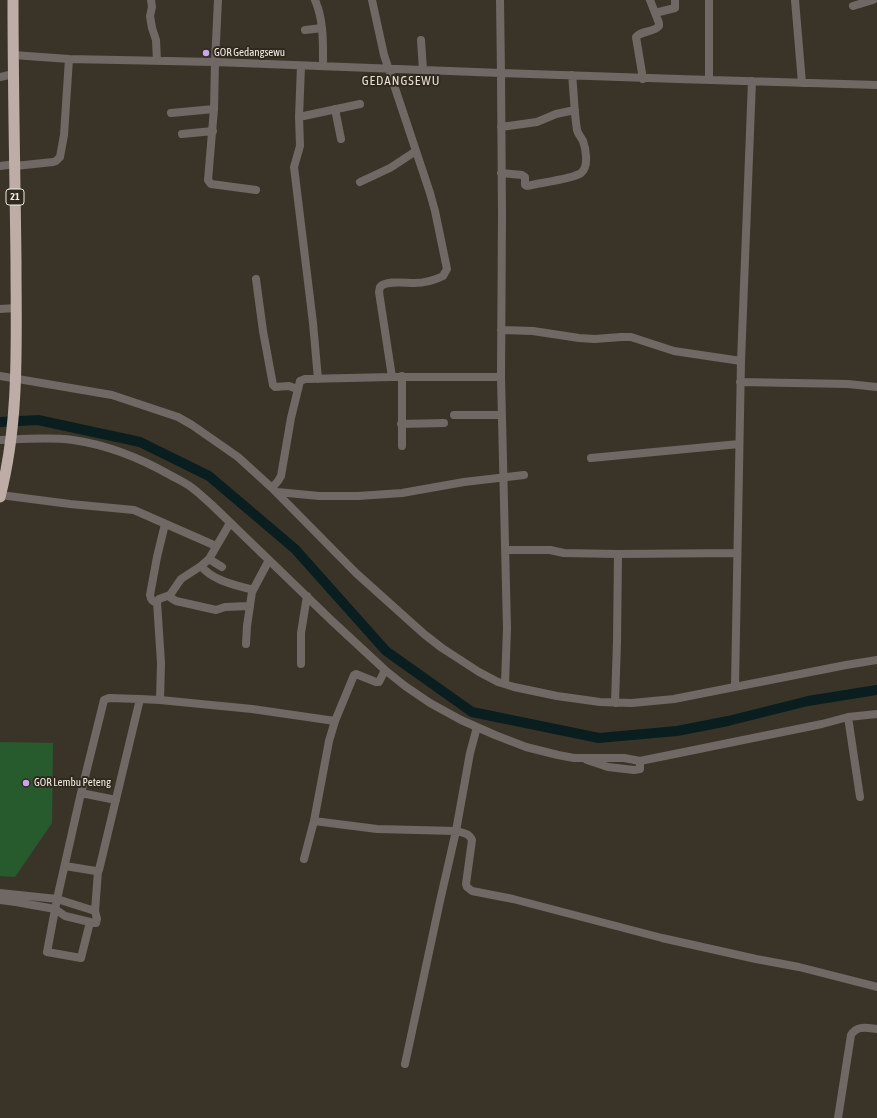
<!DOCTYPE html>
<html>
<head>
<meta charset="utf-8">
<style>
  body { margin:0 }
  canvas { display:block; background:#3a3428 }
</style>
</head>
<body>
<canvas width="877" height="1118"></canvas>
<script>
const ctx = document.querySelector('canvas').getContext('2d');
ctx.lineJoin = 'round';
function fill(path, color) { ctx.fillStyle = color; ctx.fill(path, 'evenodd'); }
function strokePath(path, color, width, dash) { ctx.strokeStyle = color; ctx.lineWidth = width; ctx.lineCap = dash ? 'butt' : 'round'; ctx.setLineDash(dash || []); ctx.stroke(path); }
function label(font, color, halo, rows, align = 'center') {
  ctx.font = font + ' "Asap Condensed",sans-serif'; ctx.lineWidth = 4; ctx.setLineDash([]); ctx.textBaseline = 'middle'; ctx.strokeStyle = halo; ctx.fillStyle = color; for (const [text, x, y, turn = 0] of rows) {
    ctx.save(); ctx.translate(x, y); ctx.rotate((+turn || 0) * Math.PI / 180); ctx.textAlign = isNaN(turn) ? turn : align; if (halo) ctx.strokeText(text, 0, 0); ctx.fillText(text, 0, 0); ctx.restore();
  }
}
const green = new Path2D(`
  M0,742L53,743L52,823L15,877L0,876Z`);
const river = new Path2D(`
  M0,422L38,420L140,442L209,476L295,549L386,651L472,712L599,738L677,731L728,721L808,701L877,690`);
const minor = new Path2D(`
  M151,0L152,7L150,16L152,28L156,40L157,61
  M218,0L215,62L214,109L208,180L211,184L256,190
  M315,0C324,21 323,43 323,66
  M372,0L384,55L430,193L435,211L447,269L443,276C435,280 424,283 414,283C405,283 386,280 380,287L379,292L392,377H501
  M709,0V80
  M795,0L802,83
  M853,6L873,0
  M655,13L675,8V0
  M305,30L322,28
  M421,40L423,70
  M13,55L69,59L215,62L501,73L500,0
  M301,66L299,117L300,146L294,167L313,323L318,379
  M0,77L13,74
  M643,79L636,37C642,30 653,33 659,26V23L650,0
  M335,109L341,139
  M171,113L214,109
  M299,117L360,104
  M501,127L537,122L556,114L575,110
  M182,134L213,131
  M0,166L15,164
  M15,166L53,162L56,161L60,157L64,135L69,59
  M501,173L522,175L525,177V185L527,186C538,183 573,179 581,173C589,167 586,149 583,141C581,137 578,134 577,130C574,112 574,93 572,75
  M360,182L390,168L416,151
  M256,279L263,331L273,385L275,387L289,386L297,389
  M0,309L16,308
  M501,330L533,331L579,338L595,339L621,337H631L674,351L741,361
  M0,376L112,395L178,417L192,425L238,457L272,488L356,573L424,634L442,648L479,672L498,682L514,687L557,696L600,702L632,703L674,699L846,665L877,660
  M402,376V446
  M740,382L848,384L877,387
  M454,415H502
  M401,424L444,423
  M0,440C24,439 49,437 73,440C108,445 140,458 170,475C177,479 184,482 191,487C198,492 205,499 212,505L331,620L385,670L405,686L430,703L461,720L495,735L526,747L558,755L574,758H624L640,761L822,724L848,717L877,714
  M591,458L739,444
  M272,488L278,481L281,476L291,418L300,381L305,379L392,377
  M277,492L319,496H358L402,493L464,482L524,475
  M0,495L70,504L134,510L216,546
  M505,550H550L564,553L618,554L737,553
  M209,559L222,567
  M201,566C213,581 236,585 253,590
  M170,595L171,598L176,601L216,610L225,607L250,606
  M157,603C152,601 151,600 150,595L157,557L165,524
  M246,644L247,626L252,592L269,560
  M301,664V633L307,596
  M505,684L507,628L501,377L502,215L501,73C626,78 752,81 877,85
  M735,686L741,361L752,81
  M160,700L252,709L335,721
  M615,703L617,642L618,554
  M848,717L860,797
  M587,760L608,767L634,770L640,769V761
  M81,793L116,800
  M314,821L377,829L456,831C464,833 469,833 472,840L466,884L467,887L472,891L513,899L662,938L756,959L799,967L877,987
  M304,859L314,821L329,741L335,721L354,675L356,674L376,682H379L385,670
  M65,866L96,871L99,870L140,699L160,700L161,663L157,602L159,599L170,595L181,579L201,566L209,559L230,523
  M0,893L57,899L95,911
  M0,900L16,902L55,909L65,916L94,923H96L97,919L95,911L98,871
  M90,922L81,958L47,952L57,899L81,793L104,700L109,698L140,699
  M405,1064L440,901L456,831L470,753L477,727
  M838,1118L851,1035C857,1025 867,1028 877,1029`);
const highway = new Path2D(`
  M0,497C20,420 16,339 16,261C15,174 13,87 13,0`);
const markers = [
  [206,53,4,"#c8a5ee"],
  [26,783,4,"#c8a5ee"]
];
const shields = [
  [15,197,18]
];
const shieldNames = [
  ["21",15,197]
];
const poiNames = [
  ["GOR Gedangsewu",214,53],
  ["GOR Lembu Peteng",34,783]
];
const quarterNames = [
  ["GEDANGSEWU",401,81]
];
fill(green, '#275a2d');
strokePath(river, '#0a1e20', 10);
strokePath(minor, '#6f6865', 8);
strokePath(highway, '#beada7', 11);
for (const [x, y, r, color] of markers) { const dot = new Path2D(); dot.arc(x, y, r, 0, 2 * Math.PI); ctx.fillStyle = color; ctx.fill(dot); strokePath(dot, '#302a1e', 1.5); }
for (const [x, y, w] of shields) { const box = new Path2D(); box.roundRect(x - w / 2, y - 8, w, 16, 3); ctx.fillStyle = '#302a1e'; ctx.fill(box); strokePath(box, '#efebe4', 1); }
label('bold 10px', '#efebe4', null, shieldNames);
label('11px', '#efebe4', '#302a1e', poiNames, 'left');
ctx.letterSpacing = '1px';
label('13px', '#e5ddcf', '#302a1e', quarterNames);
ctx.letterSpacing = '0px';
</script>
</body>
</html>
